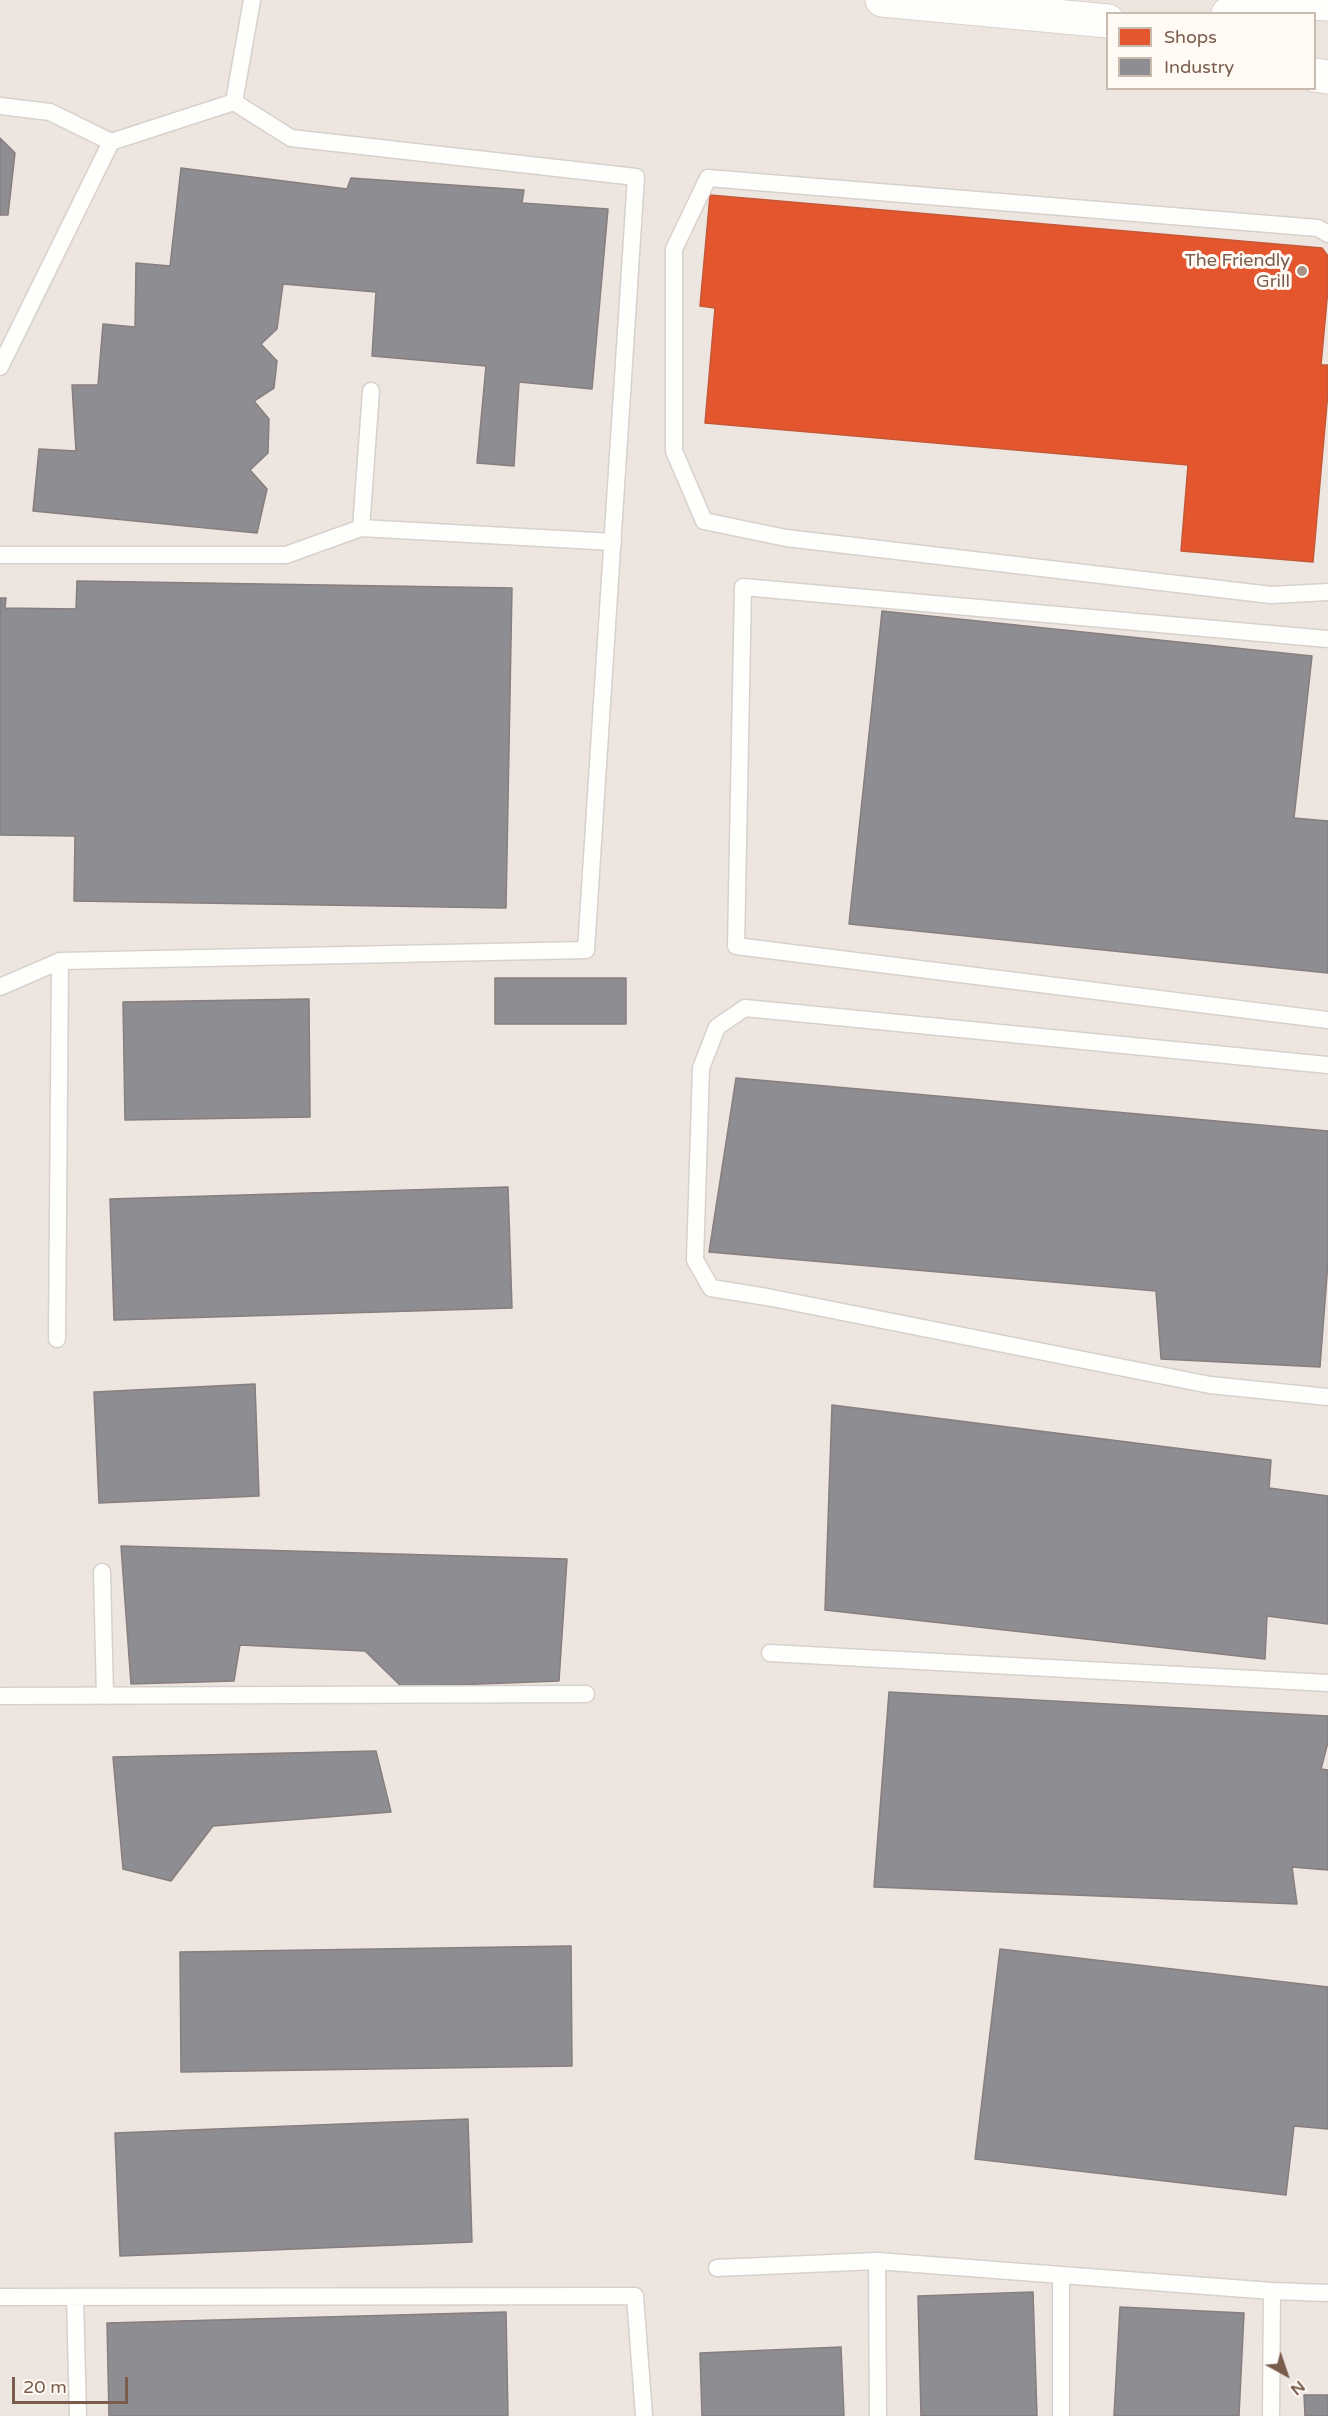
<!DOCTYPE html>
<html>
<head>
<meta charset="utf-8">
<style>
  body { margin:0 }
  #map { position:relative; width:1328px; height:2416px; overflow:hidden; background:#f9f5f0; font-family:"Varela Round",sans-serif }
  canvas { display:block }
  .legend { position:absolute; left:1106px; top:12px; width:210px; height:78px; box-sizing:border-box; background:#fffaf3; border:2px solid #cabbb1; margin:0; padding:8px 10px; list-style:none; font-size:18px; color:#7a5c4d }
  .legend li { display:flex; align-items:center; gap:12px; height:30px }
  .legend b { width:30px; border:2px solid #cabbb1 }
  .north { position:absolute; left:1256px; top:2344px; width:60px; height:60px; -webkit-text-stroke:4px #fffaf3; paint-order:stroke; rotate:140deg; font-size:16px; font-weight:700; line-height:24px; text-align:center; color:#7a5c4d }
  .north::after { content:''; display:block; margin:auto; width:21px; height:27px; background:#7a5c4d; clip-path:polygon(50% 0,100% 100%,50% 72%,0 100%) }
  .scale { position:absolute; left:12px; top:2377px; width:116px; height:27px; box-sizing:border-box; border:3px solid #7a5c4d; border-top:0; padding-left:8px; font-size:18px; line-height:21px; white-space:nowrap; color:#7a5c4d; -webkit-text-stroke:4px #fffaf3; paint-order:stroke }
</style>
</head>
<body>
<div id="map">
<canvas width="1328" height="2416"></canvas>
<ul class="legend">
<li><b style="height:16px;background:#e4572e"></b>Shops</li>
<li><b style="height:16px;background:#8d8d92"></b>Industry</li>
</ul>
<div class="north">N</div>
<div class="scale">20 m</div>
</div>
<script>
const ctx = document.querySelector('canvas').getContext('2d');
ctx.lineJoin = 'round';
function fill(path, color) { ctx.fillStyle = color; ctx.fill(path, 'evenodd'); }
function strokePath(path, color, width, dash) { ctx.strokeStyle = color; ctx.lineWidth = width; ctx.lineCap = dash ? 'butt' : 'round'; ctx.setLineDash(dash || []); ctx.stroke(path); }
function label(font, color, halo, rows, align = 'center') {
  ctx.font = font + ' "Varela Round",sans-serif'; ctx.lineWidth = 6; ctx.setLineDash([]); ctx.textBaseline = 'middle'; ctx.strokeStyle = halo; ctx.fillStyle = color; for (const [text, x, y, turn = 0] of rows) {
    ctx.save(); ctx.translate(x, y); ctx.rotate((+turn || 0) * Math.PI / 180); ctx.textAlign = isNaN(turn) ? turn : align; if (halo) ctx.strokeText(text, 0, 0); ctx.fillText(text, 0, 0); ctx.restore();
  }
}
const industrial = new Path2D(`
  M0,0H1328V2416H0ZM1108,14H1314V88H1108Z`);
const shops = new Path2D(`
  M710,195L1322,248L1328,256V289L1321,365H1328V392L1313,562L1181,551L1188,465L705,423L715,308L700,306Z`);
const industry = new Path2D(`
  M0,138L15,153L8,215H0Z
  M181,168L347,189L351,178L524,190L522,203L608,209L592,389L519,382L514,466L477,463L486,366L372,356L376,292L283,284L277,329L261,344L277,361L274,388L254,401L269,419L268,453L250,470L267,489L257,533L33,511L39,449L76,451L72,385H98L103,324L135,327L136,263L170,266Z
  M77,581L512,588L506,908L74,901L75,836L0,835V598H6L5,608L76,609Z
  M882,611L1312,656L1294,818L1328,821V973L849,924Z
  M495,978H626V1024H495Z
  M309,999L310,1117L125,1120L123,1002Z
  M736,1078L1328,1131V1262L1320,1367L1161,1359L1156,1291L709,1252Z
  M508,1187L512,1308L114,1320L110,1199Z
  M255,1384L259,1496L99,1503L94,1392Z
  M832,1405L1271,1460L1269,1488L1328,1496V1624L1267,1616L1265,1659L825,1610Z
  M121,1546L567,1559L559,1681L402,1687L365,1651L240,1645L234,1681L131,1684Z
  M889,1692L1328,1716V1742L1321,1769L1328,1770V1870L1292,1867L1297,1904L874,1887Z
  M376,1751L391,1812L213,1826L171,1881L123,1869L113,1757Z
  M571,1946L572,2066L181,2072L180,1952Z
  M1000,1949L1328,1987V2129L1294,2126L1286,2195L975,2159Z
  M468,2119L472,2242L120,2256L115,2133Z
  M1033,2292L1037,2416H921L918,2296Z
  M1120,2307L1244,2313L1239,2416H1114Z
  M506,2312L508,2416H109L107,2323Z
  M841,2347L844,2416H702L700,2353Z
  M1304,2395H1328V2416H1305Z`);
const lane = new Path2D(`
  M234,102L252,0
  M0,106L50,112L111,142
  M1328,234L1318,228L708,178L674,249V451L704,521L786,538L1271,595L1328,592
  M0,367L111,142L234,102
  M361,528L371,391
  M0,555H286L361,528L613,542
  M1328,639L743,587L736,946L1328,1020
  M0,987L60,961L586,950L636,177L291,138L234,102
  M1328,1065L745,1008L717,1027L701,1068L695,1260L711,1288L767,1297L1210,1385L1328,1397
  M57,1339L60,961
  M102,1572L105,1696
  M770,1653L1328,1683
  M0,1696L586,1694
  M717,2268L877,2261
  M1272,2291L1328,2293
  M0,2297L635,2296L644,2416
  M75,2297L78,2416
  M878,2416L877,2261L1272,2291L1271,2416
  M1061,2416V2275`);
const secondary = new Path2D(`
  M882,0L1108,21
  M1228,14L1280,1L1328,4
  M1314,75L1328,77`);
const markers = [
  [1302,271,6,"#a69286"]
];
const poiNames = [
  ["The Friendly",1290,261],
  ["Grill",1290,282]
];
fill(industrial, '#ede5e0');
fill(shops, '#e4572e');
strokePath(shops, '#c45837', 1.5);
fill(industry, '#8d8d92');
strokePath(industry, '#877e7d', 1.5);
strokePath(lane, '#d7d1cb', 19);
strokePath(secondary, '#d9d2cb', 35);
strokePath(lane, '#fefefd', 16);
strokePath(secondary, '#fefefd', 33);
for (const [x, y, r, color] of markers) { const dot = new Path2D(); dot.arc(x, y, r, 0, 2 * Math.PI); ctx.fillStyle = color; ctx.fill(dot); strokePath(dot, '#fffaf3', 2); }
label('18px', '#7a5c4d', '#fffaf3', poiNames, 'right');
</script>
</body>
</html>
